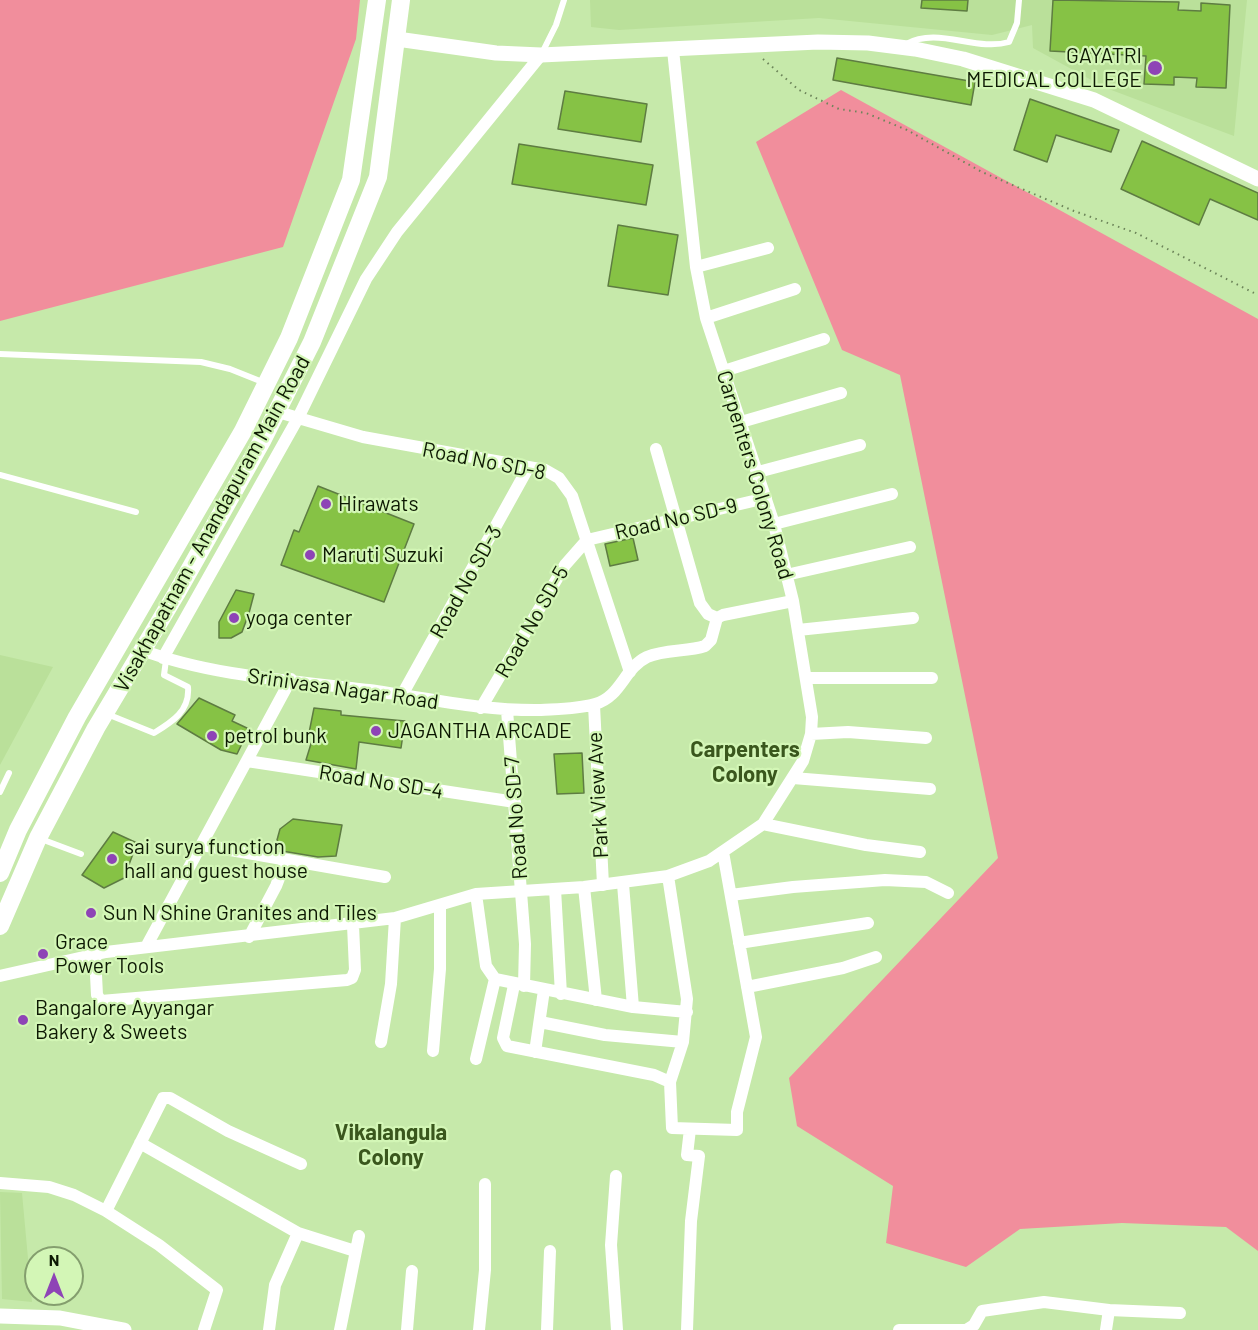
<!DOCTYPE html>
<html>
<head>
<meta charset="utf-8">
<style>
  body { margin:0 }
  #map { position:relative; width:1258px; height:1330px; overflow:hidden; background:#c6e9aa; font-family:Barlow,sans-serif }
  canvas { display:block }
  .north { position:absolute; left:24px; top:1246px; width:60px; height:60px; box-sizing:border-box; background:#d3f6b6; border:2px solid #849e6e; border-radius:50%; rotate:0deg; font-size:16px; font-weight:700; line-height:24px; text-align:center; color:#0d1903 }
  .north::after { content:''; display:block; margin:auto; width:21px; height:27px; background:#8e44b6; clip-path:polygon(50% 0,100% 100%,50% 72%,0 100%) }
</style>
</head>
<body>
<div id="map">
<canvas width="1258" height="1330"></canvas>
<div class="north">N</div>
</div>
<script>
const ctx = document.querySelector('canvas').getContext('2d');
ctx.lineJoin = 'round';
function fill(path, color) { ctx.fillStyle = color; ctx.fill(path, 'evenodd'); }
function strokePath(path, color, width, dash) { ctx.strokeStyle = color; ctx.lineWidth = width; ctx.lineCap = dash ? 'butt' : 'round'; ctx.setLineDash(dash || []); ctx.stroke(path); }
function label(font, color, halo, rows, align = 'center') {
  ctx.font = font + ' Barlow,sans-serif'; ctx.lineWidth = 4.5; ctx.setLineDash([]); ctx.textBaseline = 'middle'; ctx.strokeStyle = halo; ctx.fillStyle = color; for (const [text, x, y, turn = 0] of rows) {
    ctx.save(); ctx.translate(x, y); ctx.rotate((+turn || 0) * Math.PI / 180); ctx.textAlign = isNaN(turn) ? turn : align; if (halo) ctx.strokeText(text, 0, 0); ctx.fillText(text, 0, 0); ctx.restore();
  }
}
const built = new Path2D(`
  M590,0H1247L1234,136L1106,88L1033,48L1032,25L992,35L819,18L619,30L591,27Z
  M0,655L53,667L0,765Z
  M0,1192L22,1193L32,1302L2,1299Z`);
const green = new Path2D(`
  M0,0H360L356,39L283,247L0,321Z
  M841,90L1258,319V1251L1226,1227L1122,1223L1020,1229L966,1267L886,1243L893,1186L797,1126L789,1078L998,858L900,375L842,350L756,142Z`);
const building = new Path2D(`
  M922,0H968L967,11L921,8Z
  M1053,0L1179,2L1178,10L1201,11V3L1230,5L1226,88L1196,87L1197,78L1174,77V85L1144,84L1146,56L1050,51Z
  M837,58L975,82L971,105L833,80Z
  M565,91L647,104L641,142L558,129Z
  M1030,99L1119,130L1111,152L1056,135L1047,162L1014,150Z
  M1142,141L1258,193V220L1210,199L1199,225L1121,189Z
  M519,144L653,165L646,205L512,184Z
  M618,225L678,235L668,295L608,286Z
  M318,486L414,524L384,602L281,565L294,530L299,532Z
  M633,538L638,560L610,566L605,544Z
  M236,590L254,594L249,613L242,632L231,638H219V622Z
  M199,698L235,715L232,721L249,729L237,754L221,750L177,724Z
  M314,708L341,711V715L405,721L401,748L359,742L356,769L306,760L314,734L309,733Z
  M582,753L584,793L557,794L554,754Z
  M293,819L342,825L336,856L318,857L282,851L277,840L280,829Z
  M113,832L137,843L124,878L104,888L82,875Z`);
const path = new Path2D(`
  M763,59L799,90L839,109L866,113L907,130L982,172L1074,211L1136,233L1258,295`);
const service = new Path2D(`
  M906,44C938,26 976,52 1009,42L1017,23L1019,0
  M541,55L556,25L564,0
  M0,354L201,362L230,369L265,383
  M0,475L136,512
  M107,714L154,733C172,722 190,711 188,687L164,675L166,660
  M0,792L9,773
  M41,839L81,854`);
const minor = new Path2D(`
  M696,267L768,248
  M706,318L795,289
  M724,371L824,339
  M278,412L363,437L545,470L559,478L572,496L630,672
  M741,422L841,393
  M656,449L700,603L708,614L717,618
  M758,472L860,445
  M774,524L892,494
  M786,575L910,547
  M798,630L913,618
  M142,650C210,676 296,681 369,690C427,698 482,711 541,710C558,709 578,709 595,704C621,697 624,668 647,657C665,649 687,652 705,646L711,640L717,618L723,615L793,601
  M163,658L298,418L366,279L397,232L541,55
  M806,678H932
  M402,695L528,468
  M594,705L603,885
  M481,708L565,565L587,540L766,498
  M507,710L525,944L524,986
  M811,734L848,732L926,738
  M247,761L515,802
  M793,778L930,789
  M763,824L866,845L920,852
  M202,845L385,877
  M668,876L687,999L683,1042L670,1082L672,1128L737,1130V1112L756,1037L723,852
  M623,884L633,1007
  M584,887L596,1000
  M555,889L561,994
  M476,894L486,966L495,979L633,1007L687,1012
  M731,895L793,887L885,880L926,882L948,893
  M249,937L276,886L286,860
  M739,943L868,923
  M146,947L291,679
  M95,955L97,995L101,1001L347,980L352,978L355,970L353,925
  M0,976L106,952L395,918L476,894L584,887L668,876L709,861L763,824L803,761L811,734L812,717L793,601L774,524L706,318L696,267L673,50
  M514,985L503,1038L507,1046L654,1075L670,1082
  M747,987L843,968L876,957
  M540,1022L605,1035L683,1042
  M381,1042L391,984L395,918
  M433,1051L440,969V905
  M535,1052L544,990
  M476,1059L495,979
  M140,1143L298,1233L355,1251
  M616,1176L611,1245L617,1330
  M0,1183L49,1187L74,1195L106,1211L159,1245L217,1290L204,1330
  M106,1211L163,1098H170L228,1131L301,1164
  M269,1330L275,1285L298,1233
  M340,1330L359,1236
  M407,1330L412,1271
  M479,1330L485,1270V1184
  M547,1330L550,1251
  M687,1330L691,1221L699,1156L687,1155L690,1129
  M899,1330H966L974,1325L982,1311L1044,1302L1109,1310L1180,1313
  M1106,1330L1109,1310`);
const tertiary = new Path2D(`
  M397,39L496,53L541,55L818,42L868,43L915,49L963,59L1094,100L1258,179
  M0,1316L60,1318L124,1330`);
const primary = new Path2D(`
  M0,873L18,830L77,717L243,431L289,338L351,180L377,0
  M0,926L38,838L96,728L176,594L263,439L312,342L378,177L401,0`);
const markers = [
  [1155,68,8,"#8e44b6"],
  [326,504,6,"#8e44b6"],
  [310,555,6,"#8e44b6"],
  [234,618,6,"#8e44b6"],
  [376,731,6,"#8e44b6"],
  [212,736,6,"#8e44b6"],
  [112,859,6,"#8e44b6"],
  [91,913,6,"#8e44b6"],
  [43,954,6,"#8e44b6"],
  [23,1020,6,"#8e44b6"]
];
const poiNames = [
  ["GAYATRI",1142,56,"right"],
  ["MEDICAL COLLEGE",1142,80,"right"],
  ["Hirawats",338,504],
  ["Maruti Suzuki",322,555],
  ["yoga center",246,618],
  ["JAGANTHA ARCADE",388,731],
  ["petrol bunk",224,736],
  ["sai surya function",124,847],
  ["hall and guest house",124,871],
  ["Sun N Shine Granites and Tiles",103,913],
  ["Grace",55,942],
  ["Power Tools",55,966],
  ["Bangalore Ayyangar",35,1008],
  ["Bakery & Sweets",35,1032]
];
const streetNames = [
  ["Road No SD-8",484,461,11],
  ["Carpenters Colony Road",755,475,73],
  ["Road No SD-9",676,519,-13],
  ["Visakhapatnam - Anandapuram Main Road",212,524,-61],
  ["Road No SD-3",466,582,-61],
  ["Road No SD-5",532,622,-60],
  ["Srinivasa Nagar Road",343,689,8],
  ["Road No SD-4",381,782,9],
  ["Park View Ave",598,795,-93],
  ["Road No SD-7",516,818,-94]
];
const neighbourhoodNames = [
  ["Carpenters",745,750],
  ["Colony",745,775],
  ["Vikalangula",391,1133],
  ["Colony",391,1158]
];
fill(built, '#bae09a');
fill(green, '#f18e9c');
fill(building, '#86c245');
strokePath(building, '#5e7c42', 1.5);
strokePath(path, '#6c8459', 2, [1.5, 4.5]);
strokePath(service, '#fff', 6);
strokePath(minor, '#fff', 12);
strokePath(tertiary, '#fff', 15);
strokePath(primary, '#fff', 18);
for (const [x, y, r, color] of markers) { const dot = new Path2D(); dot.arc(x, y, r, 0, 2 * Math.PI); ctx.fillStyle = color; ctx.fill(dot); strokePath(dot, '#d3f6b6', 2); }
label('21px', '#0d1903', '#d3f6b6', poiNames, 'left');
label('21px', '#0d1903', '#d3f6b6', streetNames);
label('bold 22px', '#3a571d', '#d3f6b6', neighbourhoodNames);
</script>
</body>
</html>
